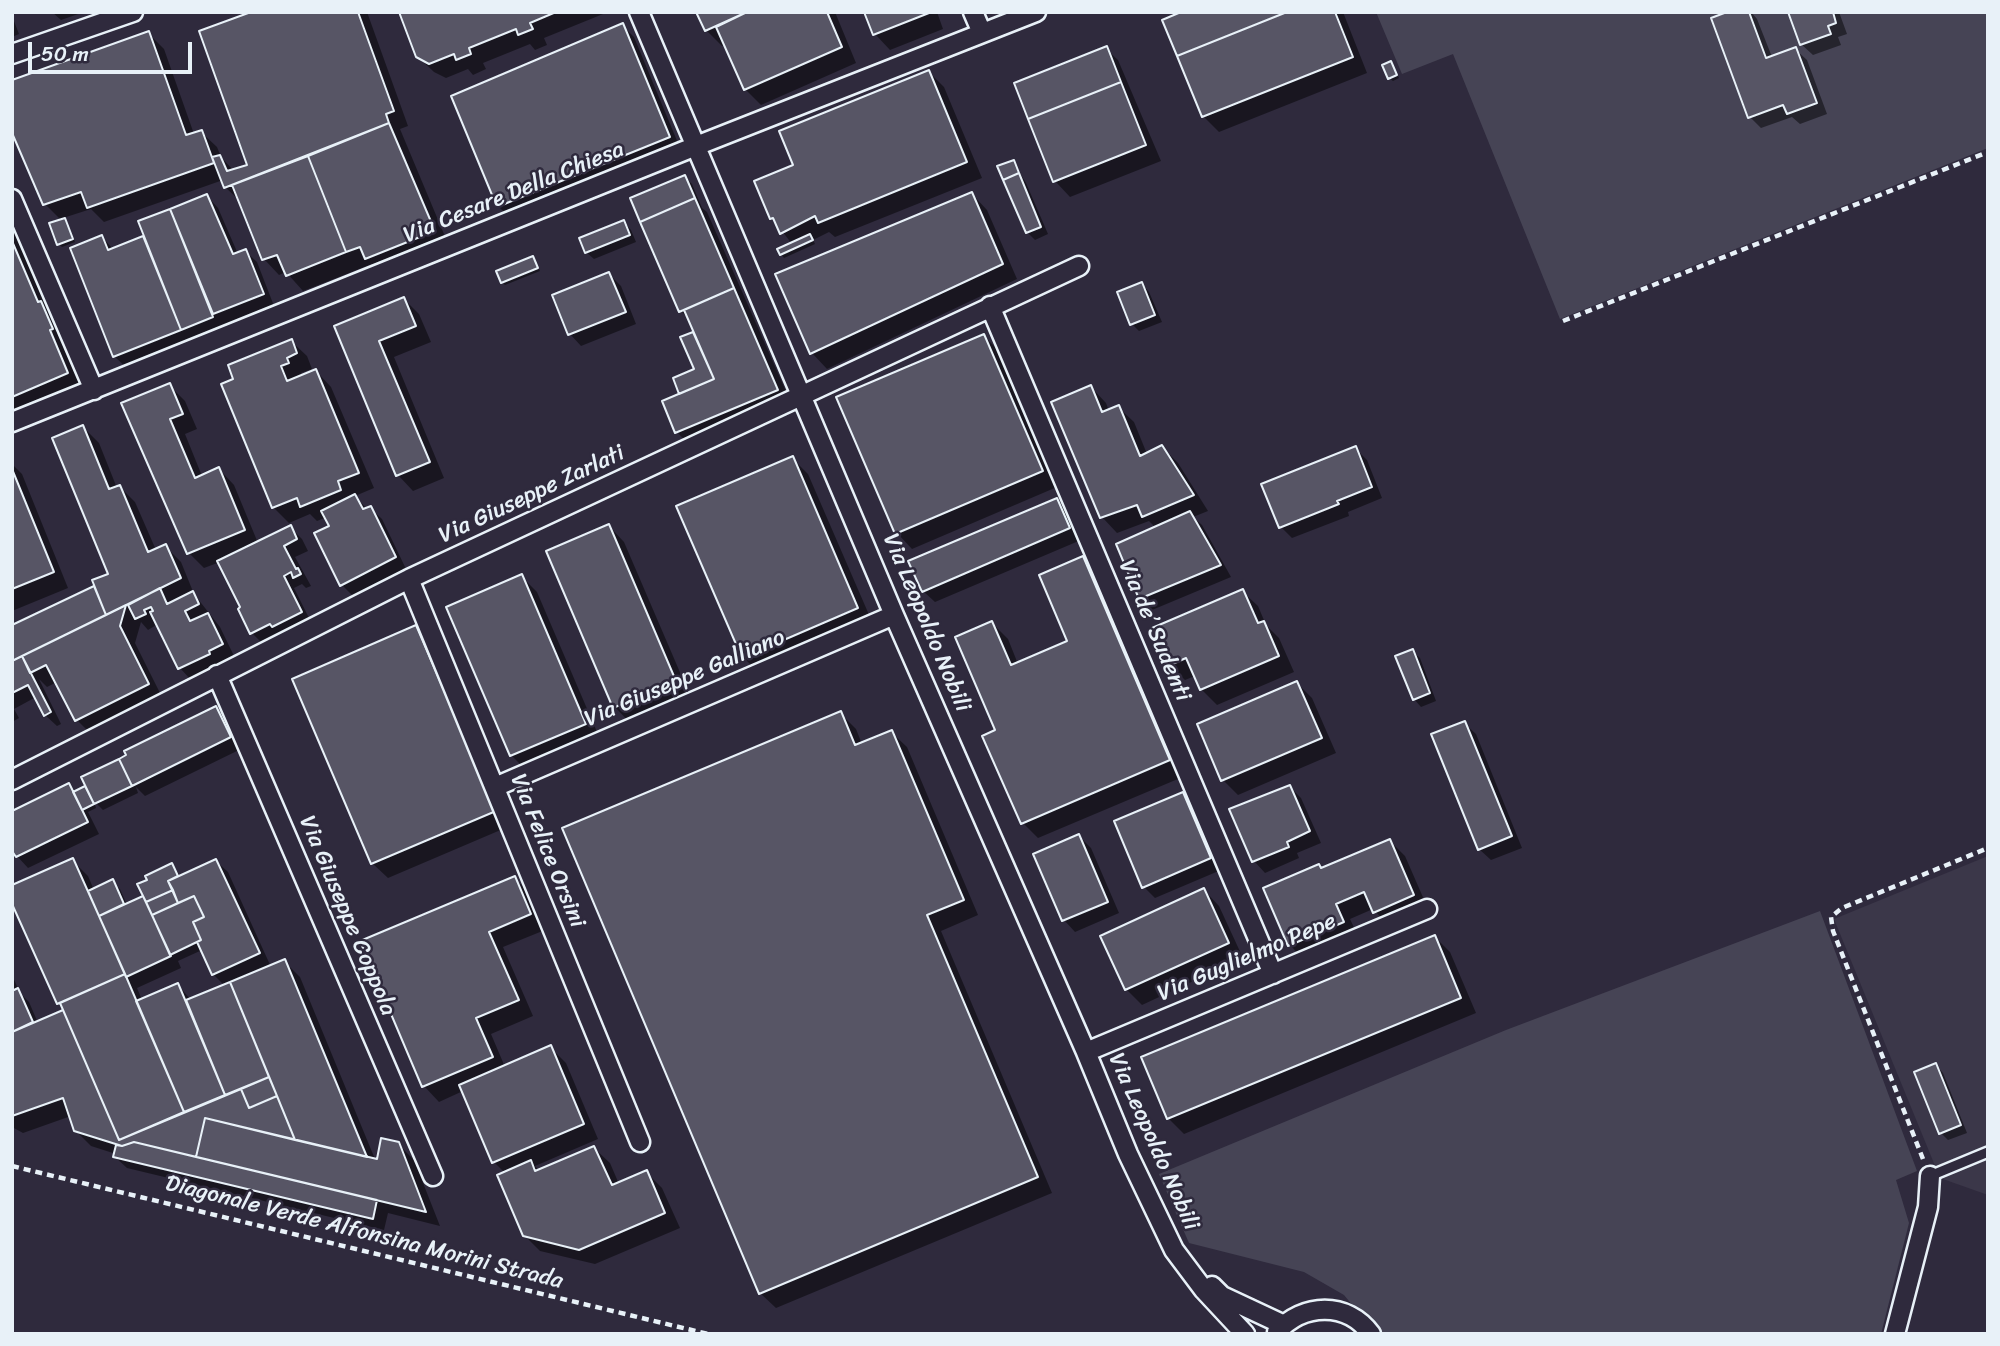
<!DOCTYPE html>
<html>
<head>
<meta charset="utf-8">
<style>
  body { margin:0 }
  #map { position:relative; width:2000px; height:1346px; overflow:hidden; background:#2f2a3d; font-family:Sriracha,sans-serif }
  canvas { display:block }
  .frame { position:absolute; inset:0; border:14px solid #e8f1f8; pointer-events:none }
  .scale { position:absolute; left:28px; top:42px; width:164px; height:32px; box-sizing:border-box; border:4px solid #e8f1f8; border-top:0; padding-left:9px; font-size:21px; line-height:24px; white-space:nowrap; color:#e8f1f8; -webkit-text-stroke:5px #2f2a3d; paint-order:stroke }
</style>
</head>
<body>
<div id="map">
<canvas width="2000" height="1346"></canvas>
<div class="frame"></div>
<div class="scale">50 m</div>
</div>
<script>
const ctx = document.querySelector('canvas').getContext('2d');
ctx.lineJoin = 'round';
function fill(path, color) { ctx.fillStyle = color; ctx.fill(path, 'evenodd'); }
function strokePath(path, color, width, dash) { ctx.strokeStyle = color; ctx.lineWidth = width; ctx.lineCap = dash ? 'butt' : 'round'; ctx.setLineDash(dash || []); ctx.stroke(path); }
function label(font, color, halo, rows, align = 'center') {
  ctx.font = font + ' Sriracha,sans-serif'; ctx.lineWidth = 5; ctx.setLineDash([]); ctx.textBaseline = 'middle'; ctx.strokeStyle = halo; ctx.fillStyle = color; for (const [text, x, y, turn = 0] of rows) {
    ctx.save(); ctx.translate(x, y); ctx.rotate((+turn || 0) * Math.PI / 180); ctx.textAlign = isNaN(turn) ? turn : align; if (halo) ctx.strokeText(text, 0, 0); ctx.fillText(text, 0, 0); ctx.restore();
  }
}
const built = new Path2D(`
  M1988,856V1195L1940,1178L1834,919Z`);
const green = new Path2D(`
  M1376,12H1988V148L1560,319L1453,54L1402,74Z
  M1820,911L1917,1171L1896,1180L1909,1223L1881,1334H1376L1344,1295L1304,1272L1189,1243L1159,1174L1506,1030Z`);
const shadow = new Path2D(`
  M52,12H84L61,20Z
  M255,12H367L408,126L400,129L449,246L382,274L372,264L303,291L286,272L279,275L264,259L241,202L225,187L223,180L104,222L91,209L63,218L67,223L75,242L62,247L59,244L62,221L45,204L148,33L164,49L194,134L201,132L217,147L221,157L234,171L249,166Z
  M401,12H608L544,38L547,45L535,50L530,44L483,63L486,69L473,75L468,69L446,78L434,72L417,56Z
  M698,12H835L856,63L761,105L745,89L725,44L722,46L706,30Z
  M866,12H937L943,29L890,50L875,34Z
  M1185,12H1343L1367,73L1219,132L1203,116Z
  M1732,12H1751L1757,19L1772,57L1795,49L1807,60L1827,114L1800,124L1792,117L1761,128L1750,117Z
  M1790,12H1839L1847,34L1838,37L1841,45L1813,55L1801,44Z
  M12,16L19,34L12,37Z
  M622,25L634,37L680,148L510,218L498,206Z
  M1106,49L1118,60L1161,161L1070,197L1055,181Z
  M1390,63L1399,78L1393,81L1389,78Z
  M929,72L944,87L982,178L835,237L829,232L813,240L815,244L784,258L781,254L792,244L772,218L796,166Z
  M1013,162L1026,183L1048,234L1035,240L1027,232Z
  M685,177L692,184L702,208L707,212L792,405L692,448L677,432L664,402L682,395L696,370L693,334L699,339L691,321L681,311Z
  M972,194L987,210L1017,279L827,369L812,353Z
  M207,196L218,208L238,254L245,251L257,262L274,306L222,326L223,329L130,371L114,356L102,237L114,250L143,238L148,243L140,222Z
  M624,222L631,230L636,242L594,259L586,252Z
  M12,224L50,312L56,318L67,344L64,346L83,389L12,418Z
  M533,259L540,271L505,285L502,282Z
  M609,274L621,286L636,324L581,346L570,334Z
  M1142,284L1149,292L1162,322L1139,331L1132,324Z
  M404,299L419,314L431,342L394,357L444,478L413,491L398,475L336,327Z
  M984,336L1000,352L1057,487L912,549L897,533L839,398Z
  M291,341L307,356L312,369L301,373L303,377L316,371L331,387L374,488L355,496L367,509L370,508L382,519L406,569L353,596L342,585L331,527L327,517L317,521L310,514L289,523L273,507L235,380Z
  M169,385L185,401L197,429L185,434L202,476L219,469L234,485L258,543L290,527L302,539L308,551L295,557L311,586L306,588L302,584L294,588L312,624L263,644L252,633L243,608L220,562L204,568L189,553L123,404Z
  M1091,387L1106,403L1109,411L1118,407L1134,422L1147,454L1162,447L1178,463L1208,511L1193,517L1202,525L1231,577L1152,610L1141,598L1118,545L1156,528L1149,521L1117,533L1102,517Z
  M83,427L99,443L117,488L120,487L135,502L156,550L165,546L181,562L194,594L220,627L234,656L219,663L221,666L191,680L180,668L158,624L148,630L141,622L135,643L163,699L92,735L77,720L57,682L47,687L39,679L61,724L57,726L45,715L36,697L14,709L19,718L12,722V627L97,587L110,575Z
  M1355,448L1367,460L1382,498L1348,512L1349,516L1292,538L1281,527Z
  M793,459L808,474L873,624L759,673L743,657Z
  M12,464L22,474L68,588L12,611Z
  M1057,500L1068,511L1081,540L935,602L923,591Z
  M609,526L624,542L682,677L620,703V707L683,680L690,697L630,723L615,707Z
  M1082,558L1098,574L1185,776L1038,838L1023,823L998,731L992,623L1008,639L1018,664L1069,642Z
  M521,576L537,592L600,739L527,771L511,755Z
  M1242,591L1258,606L1266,625L1279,638L1294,672L1217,705L1201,689L1195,676L1185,680L1170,665Z
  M416,627L431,643L510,826L388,878L372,863Z
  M1412,651L1420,658L1436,701L1421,707L1414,699Z
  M1297,683L1312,698L1336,753L1238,795L1223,780Z
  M216,708L227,720L241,749L145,796L136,787L138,793L103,810L94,801L96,808L88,812L99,834L28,868L17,856L69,785L76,792L88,787Z
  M840,713L856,729L862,744L891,732L907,747L978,915L941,931L1052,1193L776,1308L760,1293Z
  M1464,723L1476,734L1522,848L1491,860L1479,849Z
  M1290,787L1301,798L1321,843L1297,853L1299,858L1265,873L1254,861L1231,810Z
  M1182,794L1194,806L1221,870L1155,898L1144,887Z
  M1079,836L1091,848L1119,913L1075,932L1064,920L1036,855Z
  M1390,841L1405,856L1429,911L1390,927L1373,909L1350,919L1359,938L1305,961L1290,945L1322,869Z
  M73,861L88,876L94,890L112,882L120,889L127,905L145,897L172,865L181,877L216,861L228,872L271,967L285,962L300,977L377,1164L398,1144L414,1160L440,1226L388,1213L384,1230L127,1168L115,1157L116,1154L91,1146L75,1130L71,1116L23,1133L12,1127V975L20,993L29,1002L38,1023L65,1011L59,1003ZM202,950L213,974L225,986L191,1000L178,985L142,1000L137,988L181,968L178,961Z
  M514,878L530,893L545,930L503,947L533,1016L491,1034L505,1067L551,1048L566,1063L598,1139L535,1166L539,1171L594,1148L610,1163L619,1184L646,1172L662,1188L680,1228L595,1264L540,1251L524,1235L505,1173L494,1162L463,1091L439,1102L424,1086L363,942Z
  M1204,890L1219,906L1243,958L1142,1005L1126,989L1102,937Z
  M1435,937L1450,952L1476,1013L1184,1134L1168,1118Z
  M1936,1065L1943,1073L1967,1133L1948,1140L1941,1133Z`);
const building = new Path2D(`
  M251,12H358L394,111L386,114L389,123L224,188L212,157L220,155L227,171L247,165L199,31Z
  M399,12H556L530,23L533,29L518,35L516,29L469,48L471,54L456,60L454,54L429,64L416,57Z
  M696,12H747L705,31Z
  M747,12H827L842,47L744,90L716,27Z
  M864,12H928L929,13L873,35Z
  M1181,12H1287L1177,56L1162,20Z
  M1287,12H1335L1353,57L1202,117L1177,56Z
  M1727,12H1749L1766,58L1796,47L1817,103L1787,114L1783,105L1748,118L1711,18Z
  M1788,12H1833L1836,23L1828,26L1831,34L1800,45Z
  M623,23L670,137L497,207L451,96Z
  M149,31L186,135L202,130L214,163L87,208L81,192L43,205L12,133V80Z
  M1107,46L1121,82L1028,119L1014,83Z
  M1391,61L1397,75L1388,79L1382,65Z
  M929,70L967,162L818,223L815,216L780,234L773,218L770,219L754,181L793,165L779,131Z
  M1121,82L1146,145L1053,182L1028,119Z
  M389,123L435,231L365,259L360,247L346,252L308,156Z
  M308,156L346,252L286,276L277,255L262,260L232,185Z
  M1014,160L1019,173L1003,180L997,166Z
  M1019,173L1041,227L1026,233L1003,180Z
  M685,175L695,198L640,222L630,198Z
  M972,192L1003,264L810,354L775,274Z
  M207,194L233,254L246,249L264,294L213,314L170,209Z
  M695,198L734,288L679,312L640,222Z
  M170,209L213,317L181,330L138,221Z
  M65,218L73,239L57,245L49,223Z
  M624,220L630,235L585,253L579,238Z
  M810,234L813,240L780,255L777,249Z
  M102,235L108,250L143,236L181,330L113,357L70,248Z
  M12,241L38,302L41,301L53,329L50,330L68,373L12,397Z
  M533,256L538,268L501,283L496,271Z
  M609,272L626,312L568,335L552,295Z
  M1142,282L1155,315L1130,325L1117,292Z
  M734,288L778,390L675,433L662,401L714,379L684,310Z
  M404,297L416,326L379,341L430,462L396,476L334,326Z
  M693,332L714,379L679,394L673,378L694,369L680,337Z
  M984,334L1043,471L895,534L836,397Z
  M292,339L297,353L287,358L289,363L281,366L287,381L316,369L359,473L338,481L341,490L300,507L297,498L272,508L221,384L233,379L228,365Z
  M170,383L183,414L170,419L195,478L219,467L245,530L187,554L121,403Z
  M1091,385L1102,412L1119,405L1140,456L1162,445L1194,495L1142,517L1137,505L1100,518L1051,402Z
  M83,425L109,489L120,485L148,552L166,544L181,578L106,615L92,580L108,574L52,438Z
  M1356,446L1372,487L1337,501L1339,504L1279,528L1261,484Z
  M793,456L858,608L742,658L676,506Z
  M12,469L54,572L12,589Z
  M355,494L363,509L371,506L396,557L340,586L314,533L329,526L321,511Z
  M1057,498L1070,528L922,592L908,561Z
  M1190,511L1221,565L1139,599L1116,544Z
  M609,524L676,681L613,708L546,551Z
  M291,525L297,539L284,546L296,569L298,568L301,574L293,578L291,572L284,576L302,612L272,627L270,624L250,634L238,609L240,607L217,561Z
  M1083,556L1170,760L1021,824L982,736L995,730L955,637L992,621L1011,665L1067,641L1039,575Z
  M522,574L586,724L510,756L446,607Z
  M94,586L106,615L12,661V625Z
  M160,588L167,604L193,591L199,604L185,611L190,621L208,613L223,644L209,651L210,654L178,669L150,612L153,611L151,607L144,610L146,614L135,619L128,605Z
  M1243,589L1258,623L1264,621L1279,656L1200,690L1186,658L1168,666L1152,628Z
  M126,605L120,626L149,684L75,721L46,665L30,673L22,656Z
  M416,625L496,811L371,864L292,679Z
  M1413,649L1430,693L1413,700L1395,656Z
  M22,656L51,712L44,716L28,685L12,693V661Z
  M1297,681L1322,738L1221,781L1197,724Z
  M216,706L231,737L132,786L119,759L126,755L124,751Z
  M841,711L855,745L892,730L964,900L927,915L1038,1177L759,1294L562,828Z
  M1465,721L1512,836L1478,850L1431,734Z
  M119,759L132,786L94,804L81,777Z
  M69,783L88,822L16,857L12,851V811Z
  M1290,785L1310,831L1287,842L1289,847L1252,862L1229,809Z
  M85,786L94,804L82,810L73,792Z
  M1183,792L1211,858L1142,888L1114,821Z
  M1079,834L1108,902L1062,921L1033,854Z
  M1390,839L1414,895L1373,913L1364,892L1336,904L1344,922L1288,946L1263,888L1319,864L1321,868Z
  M73,858L125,974L57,1004L12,904V885Z
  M216,859L260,953L212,975L197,942L201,940L193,922L204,917L194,896L178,903L168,881Z
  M172,863L178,876L168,881L173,890L146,902L137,884L147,880L145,876Z
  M515,876L531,914L489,932L519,1000L476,1018L493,1057L422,1087L360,941Z
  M113,879L124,904L99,916L88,891Z
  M1204,888L1229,943L1125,990L1100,936Z
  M173,890L178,903L152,915L146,902Z
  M143,896L171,956L126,977L99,916Z
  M194,896L204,917L193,922L201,940L170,955L152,915Z
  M1435,935L1461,998L1167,1119L1141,1057Z
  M285,959L367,1157L295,1140L277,1096L230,982Z
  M125,974L184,1112L119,1140L60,1003Z
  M230,982L269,1077L225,1095L186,1000Z
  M178,983L225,1095L184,1112L136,1001Z
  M18,988L33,1022L12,1032V991Z
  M63,1010L119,1140L241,1089L249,1108L277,1096L295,1140L205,1118L196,1157L134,1142L122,1146L74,1131L63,1098L12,1116V1032Z
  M551,1045L584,1124L492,1163L459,1085Z
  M1936,1063L1961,1125L1939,1134L1914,1072Z
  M269,1077L277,1096L249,1108L241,1089Z
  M205,1118L377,1159L381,1138L399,1142L426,1212L196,1157Z
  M134,1142L377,1200L373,1219L113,1157L116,1145L122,1146Z
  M594,1146L612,1185L647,1170L665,1213L579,1250L523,1236L497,1175L531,1160L535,1171Z`);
const path = new Path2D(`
  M1563,321L1988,152
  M1923,1159L1833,931L1831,917L1842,908L1988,848
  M12,1166L708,1334`);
const lane = new Path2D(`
  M1930,1176L1988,1152`);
const street = new Path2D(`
  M639,12L894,615L1086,1052L1128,1154L1174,1250L1204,1290L1245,1334
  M973,12L982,33
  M12,54L133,12
  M12,199L94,390
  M990,306L1273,974
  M12,422L696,146L1036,12
  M409,579L640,1142
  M217,675L433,1176
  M12,780L409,579L1079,266
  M495,787L894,615
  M1086,1052L1427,909
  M1212,1286L1222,1296L1284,1325
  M1277,1332C1303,1303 1347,1301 1371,1334
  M1895,1334L1928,1207L1930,1176`);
const streetNames = [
  ["Via Cesare Della Chiesa",514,193,-22],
  ["Via Giuseppe Zarlati",532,495,-25],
  ["Via Leopoldo Nobili",926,623,67],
  ["Via de’ Sudenti",1154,631,67],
  ["Via Giuseppe Galliano",685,679,-23],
  ["Via Felice Orsini",547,851,68],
  ["Via Giuseppe Coppola",347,916,67],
  ["Via Guglielmo Pepe",1247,958,-23],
  ["Via Leopoldo Nobili",1153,1142,66],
  ["Diagonale Verde Alfonsina Morini Strada",364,1233,14]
];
fill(built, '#3b3749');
fill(green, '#464455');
fill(shadow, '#0007');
fill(building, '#575565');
strokePath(building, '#e8f1f8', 2);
strokePath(lane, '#e8f1f8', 14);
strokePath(street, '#e8f1f8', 23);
strokePath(path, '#e8f1f8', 4.5, [7, 5]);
strokePath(lane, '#2f2a3d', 9);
strokePath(street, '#2f2a3d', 18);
label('23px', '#e8f1f8', '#2f2a3d', streetNames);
</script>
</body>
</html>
